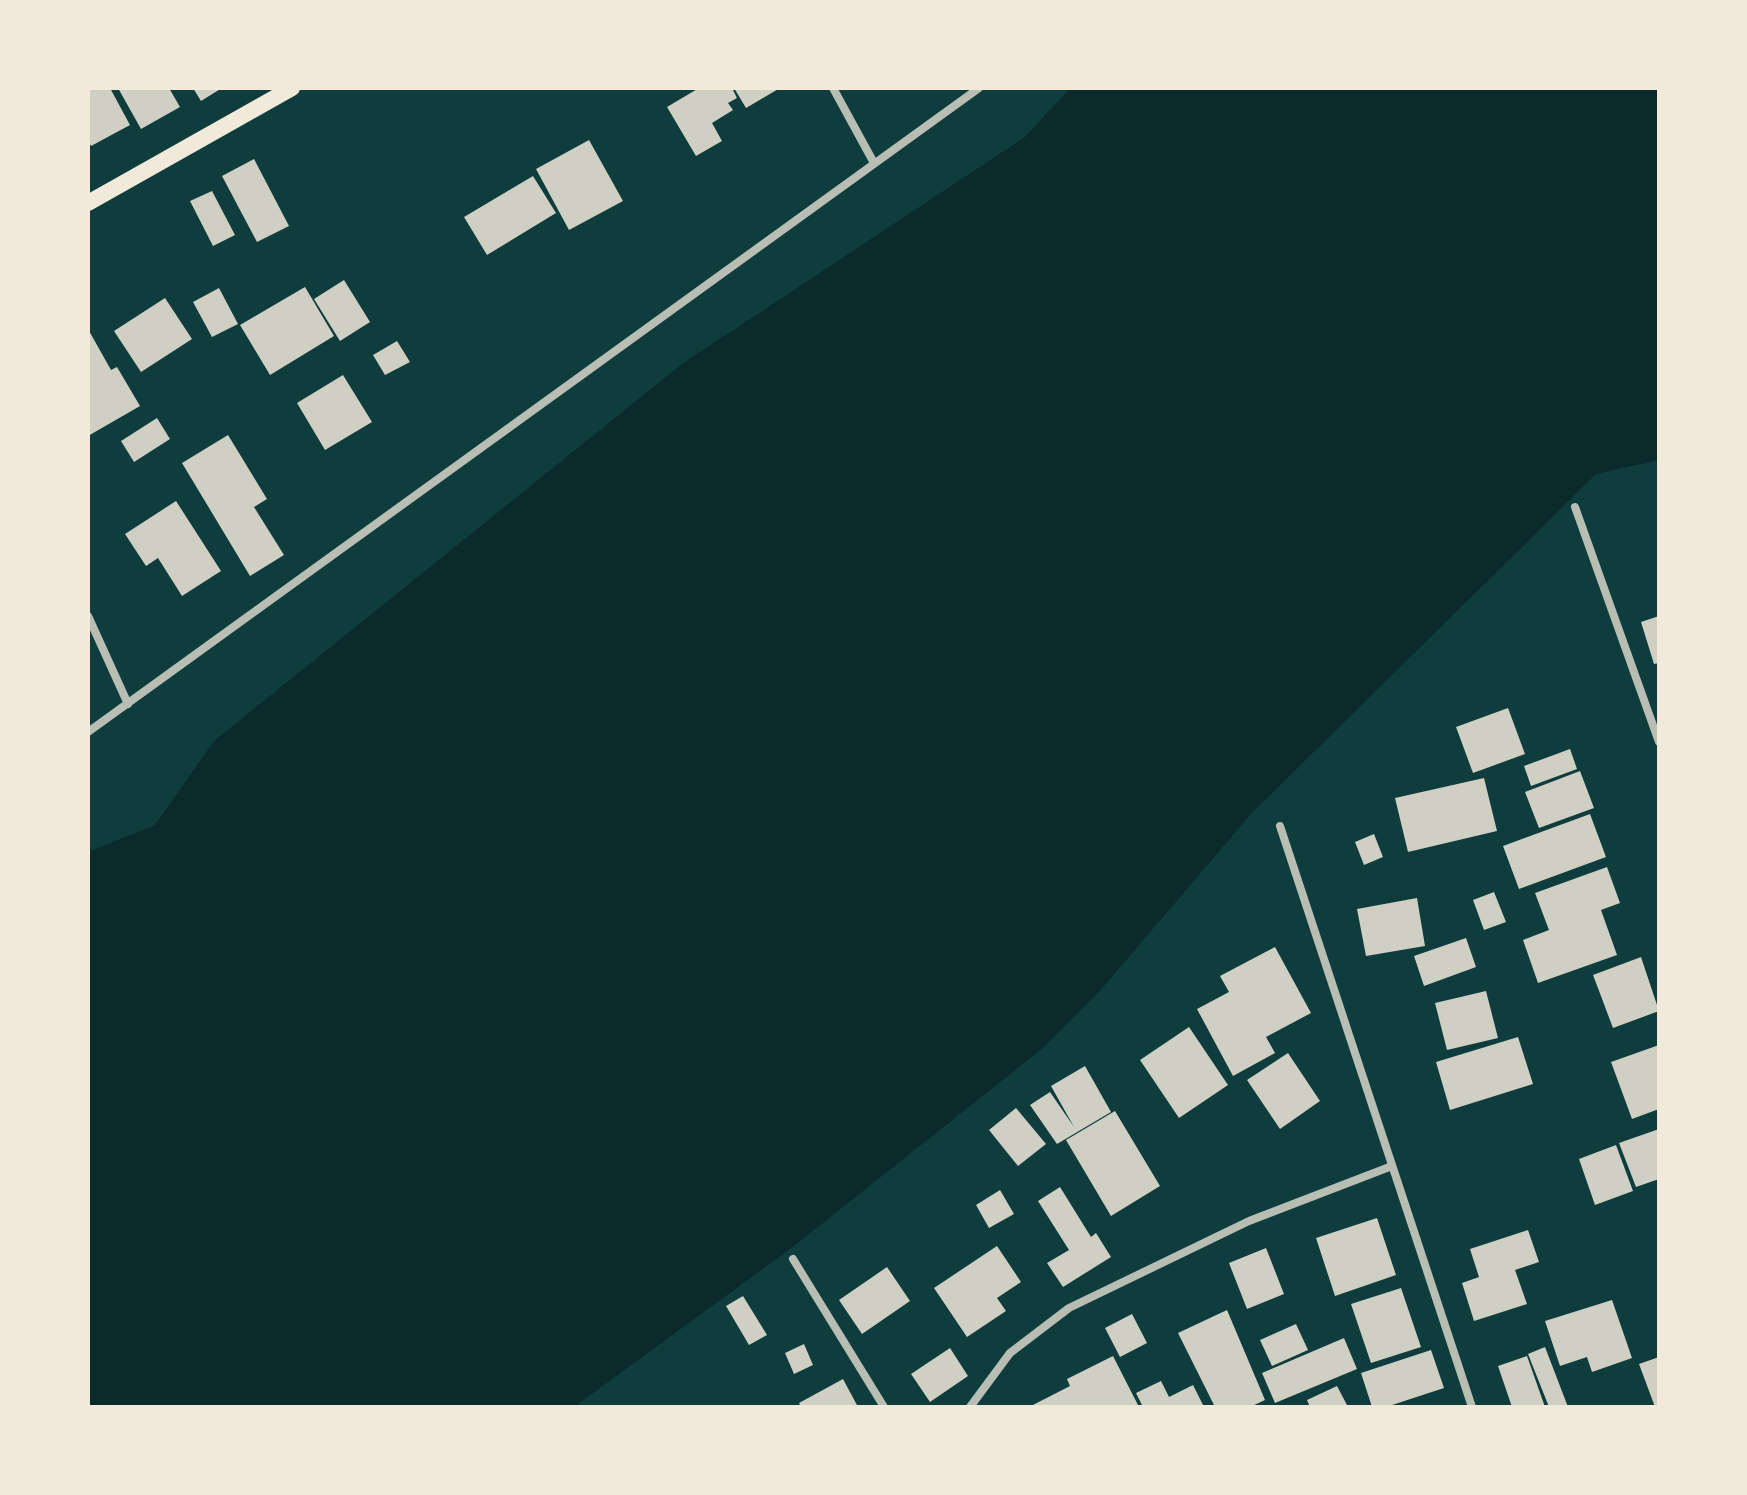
<!DOCTYPE html>
<html>
<head>
<meta charset="utf-8">
<style>
  body { margin:0 }
  #map { position:relative; width:1747px; height:1495px; overflow:hidden; background:#0f3d3e; font-family:Manrope,sans-serif }
  canvas { display:block }
  .frame { position:absolute; inset:0; border:90px solid #f1e9da; pointer-events:none }
</style>
</head>
<body>
<div id="map">
<canvas width="1747" height="1495"></canvas>
<div class="frame"></div>
</div>
<script>
const ctx = document.querySelector('canvas').getContext('2d');
ctx.lineJoin = 'round';
function fill(path, color) { ctx.fillStyle = color; ctx.fill(path, 'evenodd'); }
function strokePath(path, color, width, dash) { ctx.strokeStyle = color; ctx.lineWidth = width; ctx.lineCap = dash ? 'butt' : 'round'; ctx.setLineDash(dash || []); ctx.stroke(path); }
const water = new Path2D(`
  M1070,88H1659V460L1596,474L1250,815L1099,992L1044,1047L794,1246L574,1407H88V852L155,825L214,741L682,364L1025,137Z`);
const building = new Path2D(`
  M110,88L130,125L91,146L88,140V89Z
  M118,88H169L180,107L141,129Z
  M193,88H222L201,101Z
  M699,88H732L737,98L728,103L733,110L712,123L722,141L696,156L667,107Z
  M734,88H780L746,108Z
  M589,140L623,201L569,230L536,169Z
  M254,159L289,226L257,242L222,176Z
  M533,176L556,213L487,255L464,217Z
  M212,191L235,235L213,246L190,201Z
  M344,280L370,322L340,341L314,299Z
  M305,287L334,336L270,375L240,325Z
  M219,288L238,324L212,337L193,302Z
  M165,298L192,339L141,372L114,331Z
  M88,329L111,370L117,367L140,406L88,436Z
  M397,341L410,362L385,375L373,355Z
  M343,375L372,422L325,450L297,403Z
  M157,418L170,439L134,462L121,441Z
  M228,435L267,499L254,507L284,555L250,576L182,463Z
  M176,501L221,571L182,596L158,558L146,566L125,534Z
  M1659,616V663L1654,664L1641,622Z
  M1508,708L1525,754L1473,773L1456,727Z
  M1570,749L1577,769L1531,786L1524,766Z
  M1580,771L1594,808L1539,828L1525,792Z
  M1484,778L1497,831L1408,852L1395,798Z
  M1590,814L1606,857L1519,889L1503,846Z
  M1374,834L1383,857L1364,865L1355,842Z
  M1607,867L1620,903L1601,910L1617,955L1538,983L1523,940L1549,930L1535,893Z
  M1494,892L1506,922L1484,930L1473,900Z
  M1417,898L1425,946L1366,956L1357,909Z
  M1466,938L1476,967L1424,986L1414,956Z
  M1275,947L1311,1013L1266,1037L1275,1053L1233,1076L1197,1009L1229,992L1220,976Z
  M1641,957L1659,1011L1613,1028L1593,975Z
  M1486,991L1498,1038L1447,1050L1435,1003Z
  M1189,1027L1228,1085L1179,1118L1140,1060Z
  M1518,1037L1533,1084L1450,1110L1436,1062Z
  M1659,1045V1109L1632,1119L1611,1062Z
  M1288,1053L1320,1101L1280,1129L1247,1080Z
  M1085,1066L1111,1112L1057,1144L1030,1105L1050,1092L1074,1127L1051,1086Z
  M1016,1108L1046,1144L1018,1166L989,1130Z
  M1115,1111L1160,1186L1111,1216L1066,1140Z
  M1659,1129V1179L1636,1187L1619,1143Z
  M1616,1145L1633,1191L1595,1205L1579,1159Z
  M1060,1187L1091,1237L1096,1233L1111,1257L1063,1287L1047,1263L1069,1250L1038,1201Z
  M1000,1190L1014,1214L989,1228L976,1205Z
  M1377,1218L1396,1275L1335,1296L1316,1238Z
  M1528,1230L1539,1262L1515,1270L1527,1304L1474,1321L1462,1283L1479,1277L1470,1249Z
  M997,1246L1021,1282L997,1298L1006,1311L967,1337L934,1288Z
  M1266,1248L1284,1294L1247,1309L1229,1263Z
  M887,1267L910,1301L862,1334L839,1300Z
  M1401,1288L1421,1347L1371,1363L1351,1304Z
  M743,1296L767,1335L749,1345L726,1306Z
  M1612,1300L1632,1358L1592,1372L1587,1357L1560,1366L1545,1321Z
  M1227,1310L1265,1400L1250,1407H1215L1178,1333Z
  M1132,1314L1147,1343L1120,1357L1105,1328Z
  M1296,1324L1308,1350L1272,1366L1260,1340Z
  M1344,1338L1357,1369L1275,1403L1262,1373Z
  M804,1344L813,1365L794,1374L785,1353Z
  M1545,1347L1568,1407H1549L1528,1354Z
  M950,1348L968,1376L930,1402L911,1374Z
  M1431,1350L1444,1388L1386,1407H1372L1361,1373Z
  M1113,1356L1139,1407H1029L1070,1386L1067,1379Z
  M1527,1356L1545,1407H1512L1498,1366Z
  M1659,1357V1407H1655L1639,1364Z
  M843,1379L858,1407H801L799,1403Z
  M1161,1381L1169,1397L1193,1385L1204,1407H1143L1136,1393Z
  M1337,1386L1347,1405L1310,1407L1307,1400Z`);
const minor = new Path2D(`
  M833,88L874,163
  M1575,507L1659,742
  M88,616L128,704
  M88,732L979,88
  M1280,826L1472,1407
  M793,1259L884,1407
  M970,1407L1010,1353L1069,1308L1249,1221L1392,1166`);
const secondary = new Path2D(`
  M88,203L292,88`);
fill(water, '#0a2a2b');
fill(building, '#cfcfc3');
strokePath(minor, '#b8beb3', 8);
strokePath(secondary, '#f1e9da', 16);
</script>
</body>
</html>
